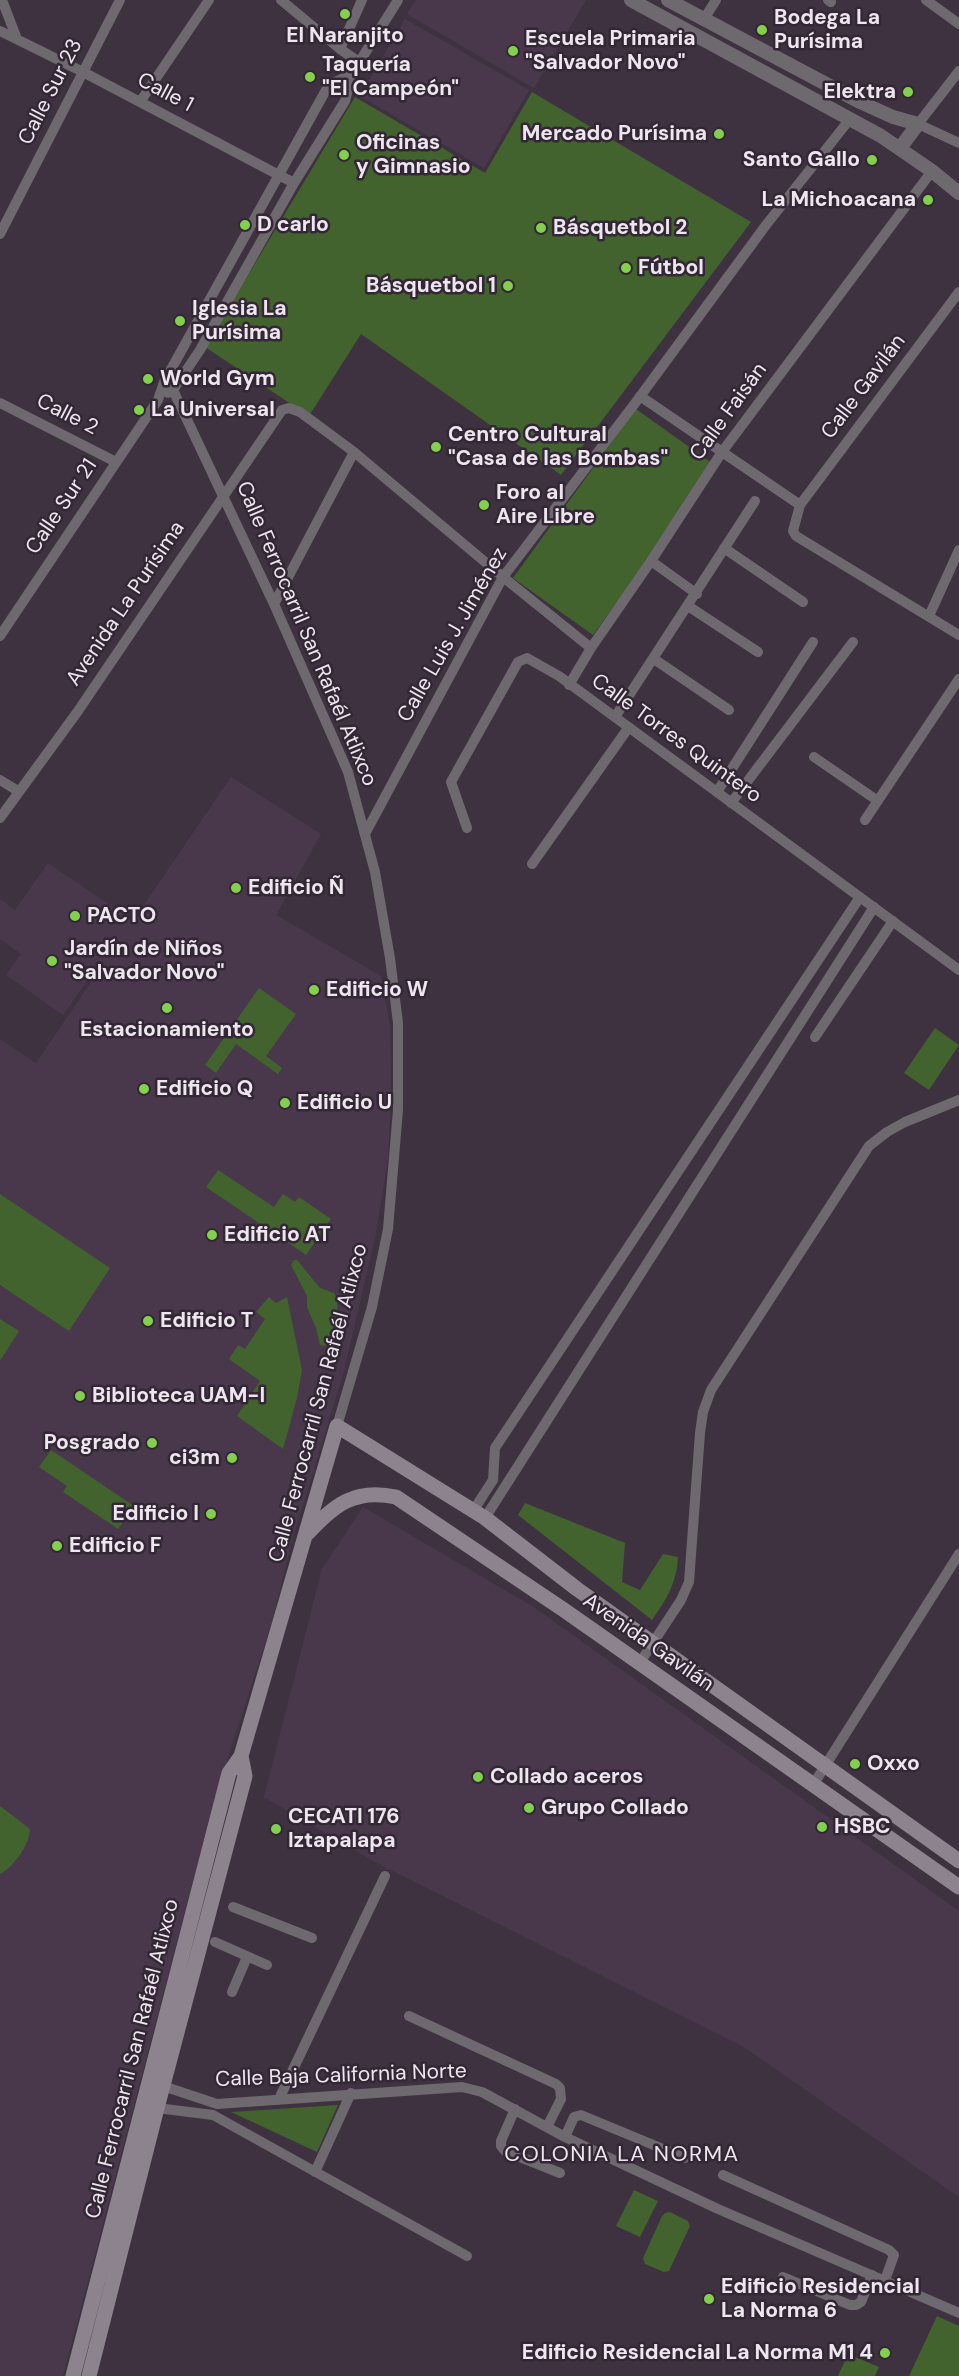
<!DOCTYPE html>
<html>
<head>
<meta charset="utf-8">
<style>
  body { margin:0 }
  canvas { display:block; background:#3e3140 }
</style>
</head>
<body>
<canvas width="959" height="2376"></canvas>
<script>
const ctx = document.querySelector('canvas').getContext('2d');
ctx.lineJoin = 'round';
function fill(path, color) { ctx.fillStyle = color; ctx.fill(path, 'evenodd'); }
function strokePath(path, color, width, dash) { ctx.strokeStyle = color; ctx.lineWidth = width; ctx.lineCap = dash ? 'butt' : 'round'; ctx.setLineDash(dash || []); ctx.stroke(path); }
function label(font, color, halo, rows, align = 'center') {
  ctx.font = font + ' "DM Sans",sans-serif'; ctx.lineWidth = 5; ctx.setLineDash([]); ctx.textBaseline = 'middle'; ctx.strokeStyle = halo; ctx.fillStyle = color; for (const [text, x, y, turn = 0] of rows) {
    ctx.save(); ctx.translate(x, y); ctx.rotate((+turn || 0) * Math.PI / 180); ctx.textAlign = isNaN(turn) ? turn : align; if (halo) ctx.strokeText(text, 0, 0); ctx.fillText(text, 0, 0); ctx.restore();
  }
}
const built = new Path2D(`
  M416,0H586L534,88L407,14Z
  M405,19L529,90L484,168L360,96Z
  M231,777L321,834L276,915L381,976L390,1026L391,1097L388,1158L376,1234L342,1379L293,1537L272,1622L230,1751L190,1892L63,2376H0V1039L36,1063L100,969L68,946L97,967L63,1015L6,975L21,954L0,939V899L15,910L48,863L133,921Z
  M363,1507L535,1608L959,1911V2197L744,2047L373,1861L264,1797L322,1569Z`);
const green = new Path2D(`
  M532,92L751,222L561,475L361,334L309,416L205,347L355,97L485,173Z
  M636,409L716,466L593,635L513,578Z
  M259,988L296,1014L266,1056L282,1068L278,1074L236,1044L216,1073L205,1065Z
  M935,1028L959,1045L929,1090L904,1073Z
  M218,1170L274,1207L283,1194L295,1202L299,1197L331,1219L306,1255L206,1187Z
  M0,1194L110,1268L69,1331L0,1285Z
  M294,1260H297L320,1288L334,1293C343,1309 332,1329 327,1345L324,1346L320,1345L316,1328L307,1307V1296L291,1265Z
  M269,1297L276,1303L287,1297L302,1370L297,1398L283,1449L237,1416L260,1381L229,1359L238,1345L245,1349L265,1319L256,1312Z
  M0,1319L19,1331L0,1361Z
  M51,1450L134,1506L118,1529L63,1492L67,1486L39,1467Z
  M525,1503L625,1543L622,1582L640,1590L663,1554L678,1557C677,1583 666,1600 652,1620L518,1515Z
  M0,1806L30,1829C30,1844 13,1868 0,1874Z
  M338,2105L317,2152L231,2112Z
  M634,2190L658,2201L640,2237L616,2226Z
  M670,2212L688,2221L690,2226L669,2271L664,2272L645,2264L643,2258L662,2216L665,2213Z
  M937,2316L959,2326V2376H909Z
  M848,2354L879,2367L875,2376H838Z`);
const minor = new Path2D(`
  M2,0L17,39
  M281,0L340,49L359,62
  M828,0L831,2
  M926,0L959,24
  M704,19L716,0
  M0,31L83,72L294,183
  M340,49L362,0
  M959,71L918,124L959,143
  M140,102L209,0
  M0,234L120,0
  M959,292L800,505L793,531L796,536L959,635
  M164,382L173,390L274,604L348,772L375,872L390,958L398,1023V1110L388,1229L372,1307L337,1426
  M168,393L173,390L200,350L294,183L345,101L352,74L398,0
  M640,396L800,505
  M0,403L116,462
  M724,548L803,602
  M651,561L697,594
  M274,604L354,452
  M688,606L758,652
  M929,616L959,550
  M0,636L158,400L164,382L326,90L331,84L352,74
  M654,659L729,710
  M569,685L591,648L651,561L722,452L932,171
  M615,717L755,501
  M814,757L878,801
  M0,780L18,791
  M717,792L813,642
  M731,803L853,642
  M0,818L78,711L282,410L289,408L300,412L354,452L503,577L591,648
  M865,820L959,679
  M467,828L451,782L518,662L527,658L559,676L959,970
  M365,834L503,577L636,402L766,225L850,119
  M532,864L629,727
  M815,1037L893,921
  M473,1511L493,1480L495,1448L860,897
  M485,1518L874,907
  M639,1664L681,1600L689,1582L700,1433L703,1412L711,1390L869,1146L887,1132L905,1122L959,1100
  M813,1785L959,1554
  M233,1907L312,1938
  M215,1942L267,1965
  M232,1992L247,1957
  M409,2016L556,2084L560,2088L561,2099L547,2127
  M158,2086H163L217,2104L462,2087L482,2092L565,2137L718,2209L959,2313
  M279,2099L385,1876
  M151,2109L157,2108L213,2115L467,2256
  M515,2109L501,2141V2146L505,2151L560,2173
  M565,2137L574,2117L581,2115L685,2158
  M315,2172L351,2093
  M723,2175L889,2250L894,2255L885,2280
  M783,2277L850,2305H856L861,2302L872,2275`);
const tertiary = new Path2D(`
  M631,0L881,136L932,171L959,193
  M668,0L860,102L893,117L918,124L900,148`);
const secondary = new Path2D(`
  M308,1533C334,1505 355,1488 396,1497L564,1610L959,1887
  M73,2376L229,1773L241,1756L337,1426L485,1518L577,1589L959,1861
  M89,2376L157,2108L245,1776L241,1756`);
const markers = [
  [345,14,6,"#83d04e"],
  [762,30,6,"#83d04e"],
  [513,51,6,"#83d04e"],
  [310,77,6,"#83d04e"],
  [908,92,6,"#83d04e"],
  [719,134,6,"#83d04e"],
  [344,155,6,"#83d04e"],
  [872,160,6,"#83d04e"],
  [928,200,6,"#83d04e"],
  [245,225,6,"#83d04e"],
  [541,228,6,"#83d04e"],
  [626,268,6,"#83d04e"],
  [508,286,6,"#83d04e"],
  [180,321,6,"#83d04e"],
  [148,379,6,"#83d04e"],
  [139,410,6,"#83d04e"],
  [436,447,6,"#83d04e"],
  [484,505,6,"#83d04e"],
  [236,888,6,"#83d04e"],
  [75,916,6,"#83d04e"],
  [52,961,6,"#83d04e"],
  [314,990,6,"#83d04e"],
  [167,1008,6,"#83d04e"],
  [144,1089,6,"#83d04e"],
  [285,1103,6,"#83d04e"],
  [212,1235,6,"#83d04e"],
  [148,1321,6,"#83d04e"],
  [80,1396,6,"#83d04e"],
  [152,1443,6,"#83d04e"],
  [232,1458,6,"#83d04e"],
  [211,1514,6,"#83d04e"],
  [57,1546,6,"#83d04e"],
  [855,1764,6,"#83d04e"],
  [478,1777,6,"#83d04e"],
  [529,1808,6,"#83d04e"],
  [822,1827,6,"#83d04e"],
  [276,1829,6,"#83d04e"],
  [709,2299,6,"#83d04e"],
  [885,2353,6,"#83d04e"]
];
const poiNames = [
  ["Bodega La",774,18],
  ["Purísima",774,42],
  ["El Naranjito",345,36,"center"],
  ["Escuela Primaria",525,39],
  ["\"Salvador Novo\"",525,63],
  ["Taquería",322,65],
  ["\"El Campeón\"",322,89],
  ["Elektra",896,92,"right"],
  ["Mercado Purísima",707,134,"right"],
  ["Oficinas",356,143],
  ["y Gimnasio",356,167],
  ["Santo Gallo",860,160,"right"],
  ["La Michoacana",916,200,"right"],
  ["D carlo",257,225],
  ["Básquetbol 2",553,228],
  ["Fútbol",638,268],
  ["Básquetbol 1",496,286,"right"],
  ["Iglesia La",192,309],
  ["Purísima",192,333],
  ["World Gym",160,379],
  ["La Universal",151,410],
  ["Centro Cultural",448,435],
  ["\"Casa de las Bombas\"",448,459],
  ["Foro al",496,493],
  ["Aire Libre",496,517],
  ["Edificio Ñ",248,888],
  ["PACTO",87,916],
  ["Jardín de Niños",64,949],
  ["\"Salvador Novo\"",64,973],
  ["Edificio W",326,990],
  ["Estacionamiento",167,1030,"center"],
  ["Edificio Q",156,1089],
  ["Edificio U",297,1103],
  ["Edificio AT",224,1235],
  ["Edificio T",160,1321],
  ["Biblioteca UAM-I",92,1396],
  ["Posgrado",140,1443,"right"],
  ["ci3m",220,1458,"right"],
  ["Edificio I",199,1514,"right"],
  ["Edificio F",69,1546],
  ["Oxxo",867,1764],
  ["Collado aceros",490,1777],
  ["Grupo Collado",541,1808],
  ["CECATI 176",288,1817],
  ["Iztapalapa",288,1841],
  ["HSBC",834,1827],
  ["Edificio Residencial",721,2287],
  ["La Norma 6",721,2311],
  ["Edificio Residencial La Norma M1 4",873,2353,"right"]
];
const streetNames = [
  ["Calle Sur 23",51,92,-63],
  ["Calle 1",165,93,28],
  ["Calle Gavilán",864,387,-53],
  ["Calle Faisán",729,412,-54],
  ["Calle 2",67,415,27],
  ["Calle Sur 21",62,507,-56],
  ["Avenida La Purísima",126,604,-56],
  ["Calle Ferrocarril San Rafaél Atlixco",306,634,67],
  ["Calle Luis J. Jiménez",453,635,-60],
  ["Calle Torres Quintero",676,739,36],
  ["Calle Ferrocarril San Rafaél Atlixco",319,1403,-75],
  ["Avenida Gavilán",648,1643,35],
  ["Calle Ferrocarril San Rafaél Atlixco",133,2059,-76],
  ["Calle Baja California Norte",341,2076,-2]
];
const neighbourhoodNames = [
  ["COLONIA LA NORMA",622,2155]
];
fill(built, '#49384c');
fill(green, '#42622e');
strokePath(minor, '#6e686f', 10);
strokePath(tertiary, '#6e686f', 14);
strokePath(secondary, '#8d838f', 15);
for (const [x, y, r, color] of markers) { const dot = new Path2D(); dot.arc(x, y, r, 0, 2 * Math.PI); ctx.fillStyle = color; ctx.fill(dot); strokePath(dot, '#332736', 2); }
label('bold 21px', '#eee6ef', '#332736', poiNames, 'left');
label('21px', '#eee6ef', '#332736', streetNames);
ctx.letterSpacing = '1.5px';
label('22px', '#eee6ef', '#332736', neighbourhoodNames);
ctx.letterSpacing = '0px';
</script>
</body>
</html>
